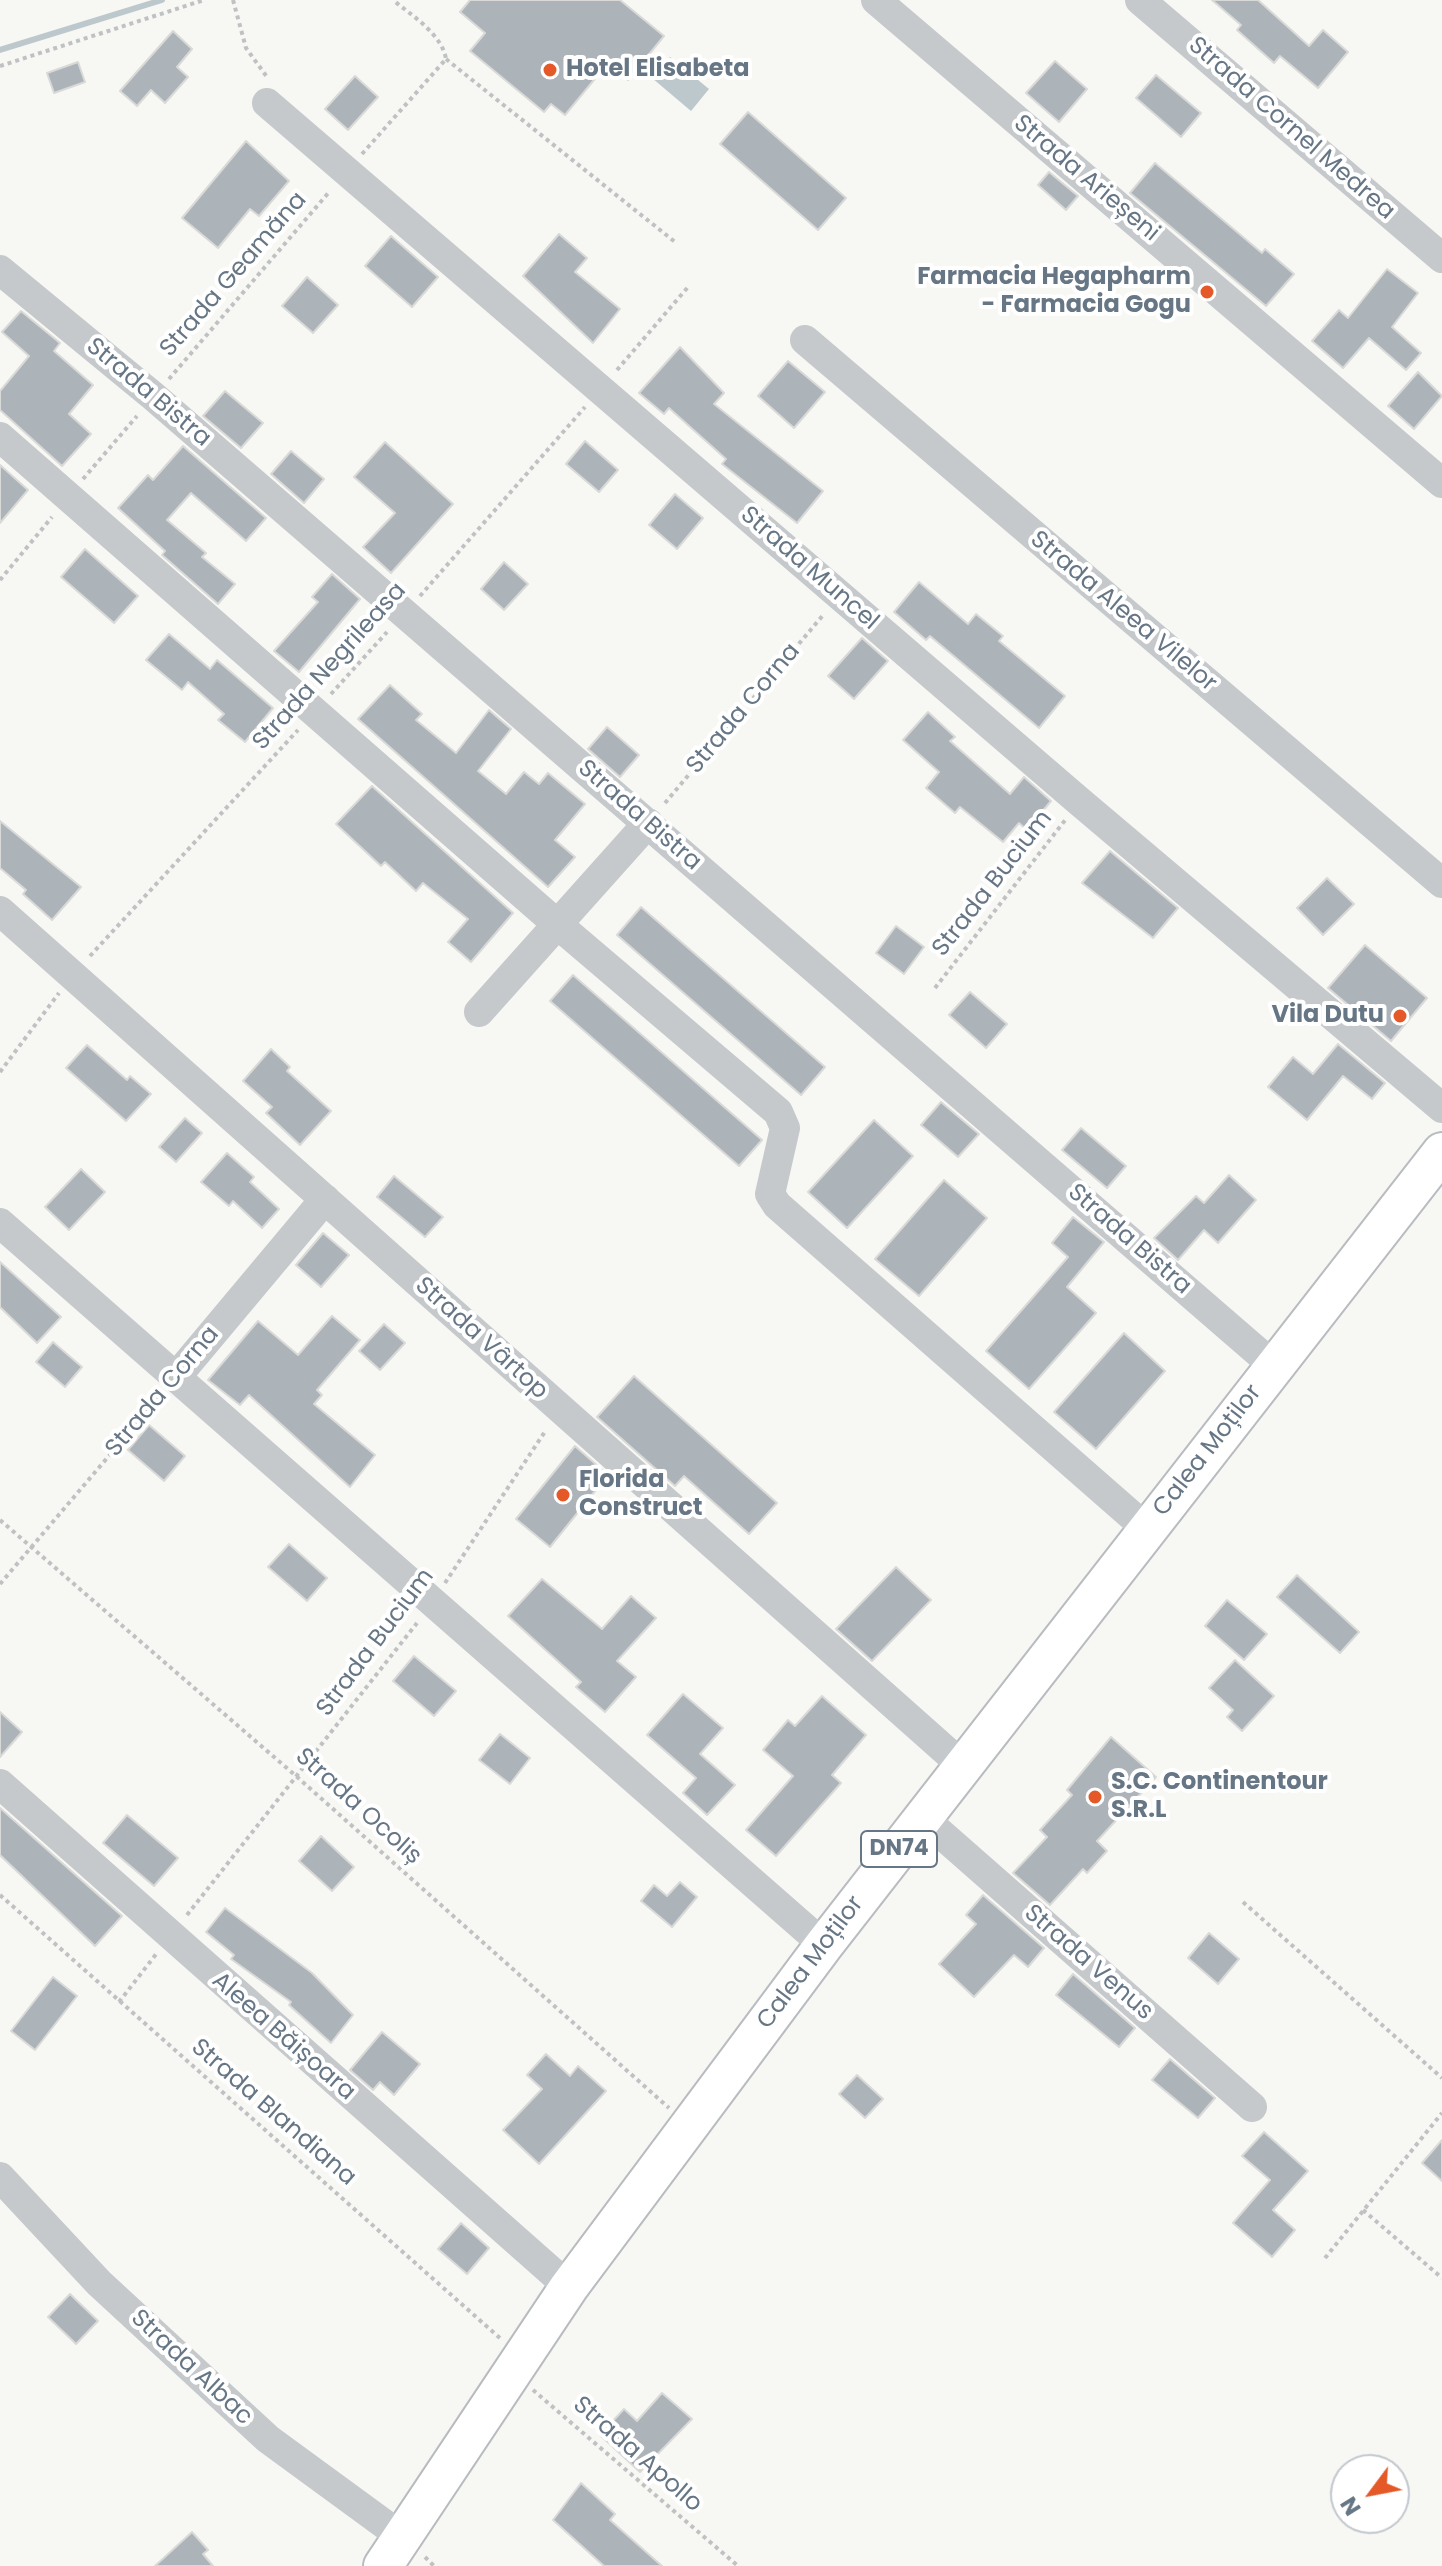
<!DOCTYPE html>
<html>
<head>
<meta charset="utf-8">
<style>
  body { margin:0 }
  #map { position:relative; width:1442px; height:2566px; overflow:hidden; background:#f7f7f4; font-family:Poppins,sans-serif }
  canvas { display:block }
  .north { position:absolute; left:1330px; top:2454px; width:80px; height:80px; box-sizing:border-box; background:#fff; border:2px solid #c2c8ce; border-radius:50%; rotate:238deg; font-size:22px; font-weight:700; line-height:32px; text-align:center; color:#667685 }
  .north::after { content:''; display:block; margin:auto; width:28px; height:36px; background:#e45927; clip-path:polygon(50% 0,100% 100%,50% 72%,0 100%) }
</style>
</head>
<body>
<div id="map">
<canvas width="1442" height="2566"></canvas>
<div class="north">N</div>
</div>
<script>
const ctx = document.querySelector('canvas').getContext('2d');
ctx.lineJoin = 'round';
function fill(path, color) { ctx.fillStyle = color; ctx.fill(path, 'evenodd'); }
function strokePath(path, color, width, dash) { ctx.strokeStyle = color; ctx.lineWidth = width; ctx.lineCap = dash ? 'butt' : 'round'; ctx.setLineDash(dash || []); ctx.stroke(path); }
function label(font, color, halo, rows, align = 'center') {
  ctx.font = font + ' Poppins,sans-serif'; ctx.lineWidth = 8; ctx.setLineDash([]); ctx.textBaseline = 'middle'; ctx.strokeStyle = halo; ctx.fillStyle = color; for (const [text, x, y, turn = 0] of rows) {
    ctx.save(); ctx.translate(x, y); ctx.rotate((+turn || 0) * Math.PI / 180); ctx.textAlign = isNaN(turn) ? turn : align; if (halo) ctx.strokeText(text, 0, 0); ctx.fillText(text, 0, 0); ctx.restore();
  }
}
const water = new Path2D(`
  M670,57L709,89L691,111L652,78Z`);
const stream = new Path2D(`
  M0,50L162,0`);
const building = new Path2D(`
  M470,0H620L664,36L628,80L608,63L565,115L551,104L544,112L470,51L485,33L460,12Z
  M1212,0H1258L1309,46L1323,30L1348,52L1318,88L1280,56L1274,63L1237,30L1241,25Z
  M173,31L192,49L177,67L188,77L165,103L151,90L137,106L120,91Z
  M1055,61L1087,89L1059,122L1026,93Z
  M78,62L85,82L54,93L47,73Z
  M1156,75L1201,113L1181,137L1136,98Z
  M355,76L378,97L348,130L325,109Z
  M748,112L846,198L818,230L720,144Z
  M246,141L289,181L259,216L250,209L218,248L182,218Z
  M1155,163L1262,253L1265,249L1294,274L1266,306L1130,193Z
  M1049,172L1078,196L1066,210L1038,185Z
  M559,234L587,258L575,272L620,309L593,343L523,276Z
  M391,236L438,277L412,307L365,266Z
  M1387,269L1418,293L1392,327L1421,353L1406,370L1369,338L1343,368L1312,341L1339,310L1348,318Z
  M307,277L338,305L313,333L282,306Z
  M21,311L60,343L54,351L93,385L69,414L91,434L62,466L0,410V391L29,356L2,332Z
  M680,347L724,393L714,404L823,491L797,523L722,464L726,459L669,408L664,414L639,393Z
  M788,361L825,392L794,428L758,396Z
  M1418,372L1442,396L1414,429L1388,406Z
  M225,391L263,423L241,448L203,416Z
  M585,441L618,470L599,492L566,464Z
  M385,442L453,504L391,573L363,547L395,513L354,477Z
  M183,446L266,518L246,541L191,493L167,520L206,553L202,557L235,584L218,604L162,555L165,551L118,508L148,475L153,480Z
  M291,451L324,479L304,503L271,474Z
  M0,465L28,490L0,523Z
  M675,494L703,518L677,549L649,525Z
  M85,549L138,596L114,623L61,577Z
  M504,562L528,584L504,610L481,589Z
  M332,574L360,599L299,672L274,651L318,602L312,597Z
  M919,582L968,624L976,614L1003,636L999,641L1065,696L1039,728L930,636L926,640L894,612Z
  M169,634L210,669L217,660L273,708L245,742L218,720L224,714L188,682L182,690L146,660Z
  M862,638L888,661L854,699L828,676Z
  M390,685L422,714L416,720L456,753L489,710L511,729L478,771L506,794L524,772L539,784L548,773L585,804L555,840L575,857L548,887L358,719Z
  M928,712L955,737L950,741L1010,794L1024,777L1051,801L1027,830L1019,823L1003,842L960,807L955,813L926,788L939,772L903,740Z
  M607,727L639,755L620,777L588,749Z
  M372,786L513,913L471,962L448,942L468,919L423,883L416,891L385,862L381,866L336,824Z
  M0,821L81,887L52,920L23,894L26,890L0,868Z
  M1110,851L1178,908L1153,938L1082,883Z
  M1327,878L1354,904L1323,935L1297,908Z
  M641,907L825,1067L801,1095L617,935Z
  M896,926L924,947L904,974L876,953Z
  M1365,945L1427,998L1391,1041L1328,988Z
  M573,975L762,1140L739,1166L550,1001Z
  M970,992L1007,1024L986,1048L949,1015Z
  M1338,1044L1385,1083L1372,1099L1343,1076L1307,1120L1268,1087L1293,1057L1313,1074Z
  M87,1045L127,1080L130,1076L151,1094L126,1121L66,1068Z
  M271,1049L290,1067L287,1071L331,1111L300,1145L266,1113L272,1107L243,1081Z
  M941,1102L979,1134L958,1157L921,1125Z
  M185,1118L202,1133L176,1162L159,1147Z
  M874,1120L913,1156L847,1228L808,1192Z
  M1081,1128L1126,1166L1107,1188L1062,1150Z
  M227,1153L254,1177L250,1182L279,1209L262,1228L233,1201L229,1206L201,1182Z
  M81,1169L105,1192L69,1230L45,1207Z
  M1229,1175L1256,1200L1218,1243L1204,1230L1178,1260L1154,1238L1196,1196L1204,1203Z
  M394,1176L443,1217L425,1237L377,1197Z
  M944,1180L987,1218L919,1296L875,1259Z
  M1073,1217L1104,1242L1067,1287L1096,1313L1029,1389L986,1351L1068,1257L1052,1243Z
  M323,1233L349,1255L321,1287L296,1265Z
  M0,1262L61,1317L37,1343L0,1307Z
  M332,1316L360,1340L317,1390L322,1395L314,1404L375,1455L350,1487L249,1395L240,1405L208,1380L258,1321L298,1355Z
  M384,1324L405,1343L380,1370L359,1351Z
  M1124,1333L1165,1371L1096,1449L1054,1412Z
  M53,1342L82,1367L65,1387L36,1362Z
  M634,1376L777,1503L749,1534L684,1476L675,1486L597,1417Z
  M149,1425L185,1456L164,1481L128,1450Z
  M575,1446L608,1475L550,1547L516,1519Z
  M289,1544L327,1578L307,1601L268,1567Z
  M896,1567L931,1600L872,1661L836,1629Z
  M1297,1575L1359,1632L1340,1653L1277,1597Z
  M542,1579L602,1629L631,1596L656,1618L617,1661L636,1677L605,1712L576,1687L581,1682L508,1616Z
  M1227,1600L1267,1634L1244,1660L1205,1626Z
  M414,1656L456,1691L434,1716L393,1681Z
  M1235,1660L1274,1696L1242,1731L1227,1717L1233,1710L1209,1688Z
  M683,1694L723,1728L700,1754L735,1785L707,1815L683,1793L696,1778L647,1735Z
  M822,1696L866,1735L832,1775L841,1783L776,1856L746,1830L793,1776L763,1750L788,1720L795,1726Z
  M0,1712L22,1732L0,1757Z
  M500,1734L530,1758L510,1784L479,1760Z
  M1111,1737L1156,1777L1097,1841L1107,1851L1087,1873L1083,1869L1050,1905L1013,1873L1047,1837L1040,1830L1072,1795L1067,1790Z
  M0,1808L122,1916L95,1946L0,1855Z
  M127,1815L178,1858L154,1886L103,1843Z
  M321,1836L354,1867L332,1891L299,1861Z
  M680,1882L697,1897L672,1927L641,1901L654,1885L667,1896Z
  M983,1895L1044,1948L1028,1967L1014,1955L974,1997L939,1964L976,1924L966,1915Z
  M225,1908L312,1973L353,2015L331,2043L289,2005L291,2002L231,1959L234,1955L206,1932Z
  M1209,1933L1239,1959L1218,1984L1188,1958Z
  M1073,1974L1135,2028L1119,2047L1056,1995Z
  M53,1977L77,1996L35,2050L11,2031Z
  M382,2032L420,2064L394,2095L380,2082L373,2090L350,2070Z
  M546,2054L570,2076L578,2066L606,2091L539,2164L503,2130L542,2089L527,2075Z
  M1170,2059L1215,2098L1198,2118L1152,2080Z
  M857,2075L883,2099L865,2118L839,2094Z
  M1264,2132L1308,2171L1273,2210L1295,2230L1272,2257L1233,2223L1270,2180L1242,2156Z
  M1442,2140V2181L1422,2163Z
  M461,2223L489,2248L467,2274L438,2249Z
  M70,2294L98,2321L76,2344L48,2317Z
  M662,2393L692,2419L640,2472L600,2435L624,2409L637,2421Z
  M581,2483L615,2514L610,2520L662,2566H604L553,2520Z
  M192,2532L208,2550L203,2554L213,2566H155Z`);
const path = new Path2D(`
  M233,0L246,48L267,77
  M446,59L675,242
  M0,66L204,0
  M362,154L446,59C442,34 411,15 393,0
  M617,370L688,287
  M169,379L330,191
  M83,479L137,416
  M0,580L52,517
  M420,596L585,407
  M331,694L387,632
  M665,803L824,614
  M90,956L298,730
  M935,988L1066,819
  M0,1072L59,993
  M0,1520L296,1776L669,2108
  M445,1583L546,1430
  M0,1584L159,1397
  M0,1895L501,2339
  M1243,1902L1442,2078
  M187,1915L417,1623
  M119,2002L157,1953
  M1363,2210L1442,2278
  M1325,2258L1442,2113
  M533,2390L738,2566
  M425,2557L434,2566`);
const minor = new Path2D(`
  M876,0L1442,483
  M1140,0L1442,258
  M267,103L1079,801L1442,1108
  M0,270L153,396L1274,1366
  M805,340L1442,883
  M0,437L557,924L778,1112L785,1128L770,1194L777,1205L1147,1529
  M0,911L963,1766
  M479,1012L648,823
  M0,1223L824,1945
  M176,1377L325,1199
  M0,1784L569,2287
  M923,1818L1252,2107
  M0,2177L99,2283L268,2439L402,2537`);
const major = new Path2D(`
  M383,2566L569,2287L824,1945L1442,1152`);
const markers = [
  [550,70,8,"#e45927"],
  [1207,292,8,"#e45927"],
  [1400,1016,8,"#e45927"],
  [563,1495,8,"#e45927"],
  [1095,1797,8,"#e45927"]
];
const shields = [
  [899,1849,76]
];
const shieldNames = [
  ["DN74",899,1849]
];
const poiNames = [
  ["Hotel Elisabeta",566,70],
  ["Farmacia Hegapharm",1191,278,"right"],
  ["- Farmacia Gogu",1191,306,"right"],
  ["Vila Dutu",1384,1016,"right"],
  ["Florida",579,1481],
  ["Construct",579,1509],
  ["S.C. Continentour",1111,1783],
  ["S.R.L",1111,1811]
];
const streetNames = [
  ["Strada Cornel Medrea",1291,129,41],
  ["Strada Arieșeni",1086,179,40],
  ["Strada Geamăna",234,275,-49],
  ["Strada Bistra",148,393,40],
  ["Strada Muncel",809,569,41],
  ["Strada Aleea Vilelor",1123,612,40],
  ["Strada Negrileasa",330,667,-48],
  ["Strada Corna",744,709,-50],
  ["Strada Bistra",639,816,41],
  ["Strada Bucium",993,884,-52],
  ["Strada Bistra",1129,1240,41],
  ["Strada Vârtop",481,1339,42],
  ["Strada Corna",163,1392,-50],
  ["Calea Moților",1208,1451,-52],
  ["Strada Bucium",376,1643,-53],
  ["Strada Ocoliș",358,1807,42],
  ["Calea Moților",811,1963,-53],
  ["Strada Venus",1088,1963,41],
  ["Aleea Băișoara",283,2037,41],
  ["Strada Blandiana",273,2113,41],
  ["Strada Albac",191,2368,43],
  ["Strada Apollo",637,2455,41]
];
fill(water, '#bdc8cc');
strokePath(stream, '#bdc8cc', 6);
fill(building, '#acb3b9');
strokePath(building, '#d9d9d7', 2);
strokePath(major, '#b8bcc0', 42);
strokePath(path, '#bfc1c3', 4, [4, 4]);
strokePath(minor, '#c5c9cc', 30);
strokePath(major, '#fff', 38);
for (const [x, y, r, color] of markers) { const dot = new Path2D(); dot.arc(x, y, r, 0, 2 * Math.PI); ctx.fillStyle = color; ctx.fill(dot); strokePath(dot, '#fff', 3); }
for (const [x, y, w] of shields) { const box = new Path2D(); box.roundRect(x - w / 2, y - 18, w, 36, 6); ctx.fillStyle = '#fff'; ctx.fill(box); strokePath(box, '#667685', 2); }
label('bold 22px', '#667685', null, shieldNames);
label('bold 24px', '#667685', '#fff', poiNames, 'left');
label('24px', '#667685', '#fff', streetNames);
</script>
</body>
</html>
